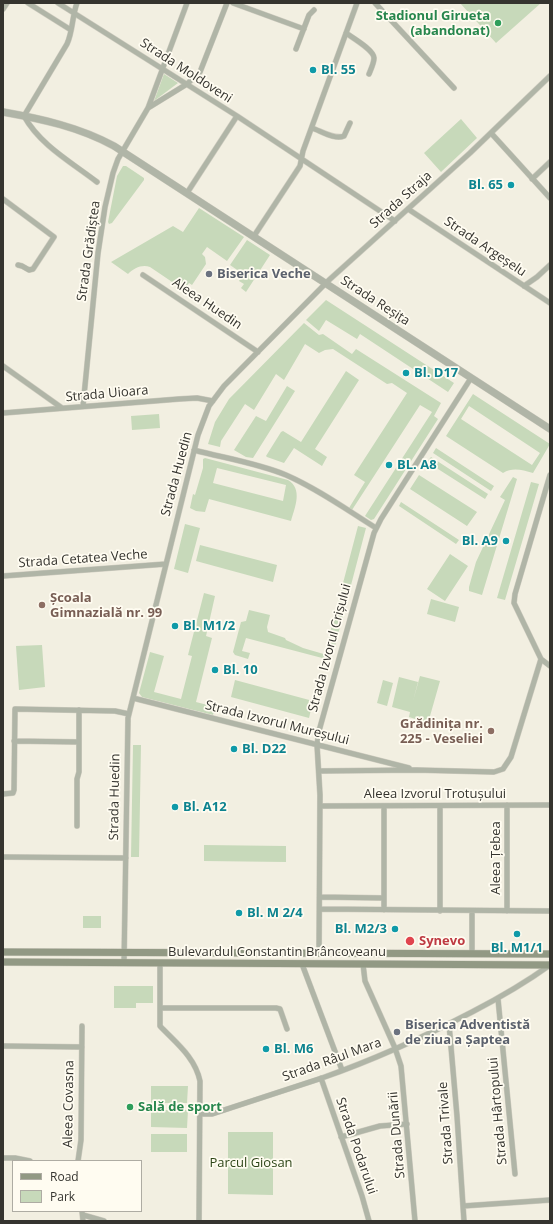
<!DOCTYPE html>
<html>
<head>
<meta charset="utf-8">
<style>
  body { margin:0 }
  #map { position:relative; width:553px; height:1224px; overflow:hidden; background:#f2efe1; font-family:"Open Sans",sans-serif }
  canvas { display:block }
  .frame { position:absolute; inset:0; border:4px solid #35342f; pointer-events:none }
  .legend { position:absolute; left:12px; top:1160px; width:130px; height:52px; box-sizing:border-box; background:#fffcf1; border:1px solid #aeaca3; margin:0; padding:5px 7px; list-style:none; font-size:12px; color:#35342f }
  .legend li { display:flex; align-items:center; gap:8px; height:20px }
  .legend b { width:20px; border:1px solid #aeaca3 }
</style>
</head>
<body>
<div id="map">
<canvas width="553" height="1224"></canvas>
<div class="frame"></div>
<ul class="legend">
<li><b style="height:5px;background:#929984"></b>Road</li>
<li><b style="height:11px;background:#c7d9ba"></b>Park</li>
</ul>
</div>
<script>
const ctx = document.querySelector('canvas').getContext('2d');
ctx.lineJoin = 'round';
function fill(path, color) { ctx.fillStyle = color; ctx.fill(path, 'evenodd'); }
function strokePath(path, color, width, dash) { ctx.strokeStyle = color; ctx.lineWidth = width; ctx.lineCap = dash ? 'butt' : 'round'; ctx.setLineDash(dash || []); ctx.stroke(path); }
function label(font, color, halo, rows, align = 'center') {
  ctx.font = font + ' "Open Sans",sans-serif'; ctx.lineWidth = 3.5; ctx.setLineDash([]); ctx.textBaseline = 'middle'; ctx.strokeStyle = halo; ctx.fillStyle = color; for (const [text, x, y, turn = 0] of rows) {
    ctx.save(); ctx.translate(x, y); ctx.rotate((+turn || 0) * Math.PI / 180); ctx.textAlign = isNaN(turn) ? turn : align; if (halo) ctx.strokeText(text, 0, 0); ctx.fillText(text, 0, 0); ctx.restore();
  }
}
const green = new Path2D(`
  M460,3H541L496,43Z
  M164,74L178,83L154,101Z
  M461,119L477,138L441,172L424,153Z
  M123,166H126L144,178V180L112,223L109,224L108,222L117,176Z
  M199,208L244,237L227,261L207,247L202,254L205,257L206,264L192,285L189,283L184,290L150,267C142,264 134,268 128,274L111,262L173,226L183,232Z
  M247,240L270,255L246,292L241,288L244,284L239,281L243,274L230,265Z
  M326,300L454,383L448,392L360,334L357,339L326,320L319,331L306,320Z
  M304,323L319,335L323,334L352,354L356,349L441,403L434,416L438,419L374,519L371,520L365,516L432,412L420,405L352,510L349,508L365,482L354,475L407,393L392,383L387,384L333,349L325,350L319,353L305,344L284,380L276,374L254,410L245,404L221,441L220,447L208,444L215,422L229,399Z
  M346,371L359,380L315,449L327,457L322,466L294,448L284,463L267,457L266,456L281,432L283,431L301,442Z
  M287,386L295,391L253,458L246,457L234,450L256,416L266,421Z
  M473,394L550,444L533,473C522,470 513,467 503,473L446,436ZM469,406L540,453L532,465L461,419Z
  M159,414L160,428L132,430L131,416Z
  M436,448L494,486L491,491L433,453Z
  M431,457L488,494L485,499L427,462Z
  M205,458L288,480C303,489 295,507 291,521L209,499L205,512L196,511L190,508L193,494L195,495L203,468V459ZM217,468L286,485L283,501L213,483Z
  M419,475L477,512L467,526L410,489Z
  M513,477L517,479L482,595L469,591V587L476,562L505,500L500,497Z
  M531,482L539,484L505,600L497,598Z
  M401,502L459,540L456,544L399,506Z
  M185,524L200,528L188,573L174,569Z
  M358,526L366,528L335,646L327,644Z
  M200,545L277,565L273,582L196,561Z
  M450,554L468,566L445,601L427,589Z
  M204,593L215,596L206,636L212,638L196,702L215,707L213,715L142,697L139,693L150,652L164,656L154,692L181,699L192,656L188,655Z
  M431,599L459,607L455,622L427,614Z
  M249,610L270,615L267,627L268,632L285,638L286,640L303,648L327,655L326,659L246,638L242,651L250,653L248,659L235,655L233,652L241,622L246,621Z
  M42,645L45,687L19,690L16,646Z
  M420,676L440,681L428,723L409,717L410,712L392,707L399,677L418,682L413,701Z
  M235,680L313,701L309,718L231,697Z
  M383,680L393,683L387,706L377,703Z
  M133,745H141L139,857H131Z
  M204,845L286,846V862L204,861Z
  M83,916H101V928H83Z
  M114,986H153V1003H136V1008H114Z
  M151,1086H188L187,1103H151Z
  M151,1110H188L187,1128L151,1127Z
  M228,1132H273V1195L228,1194Z
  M151,1134H187V1152H151Z`);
const minor = new Path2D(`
  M28,3L71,30
  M58,3L237,116L395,221
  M77,3C72,16 73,31 67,44L24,116C40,145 71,162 97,182
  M233,3L304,29
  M375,3L454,88
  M3,9L7,3
  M346,33C353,38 374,50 374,58C374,63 371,69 369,74
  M296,49L309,15L314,10
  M148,108L187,84L200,72L227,3
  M312,128C321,131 335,140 344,136L350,123
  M491,133L550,198
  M532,179L550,162
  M187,193L237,116
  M3,199L54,237L33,269L29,270L22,266L18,265
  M408,209L550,303
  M254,236L300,166L303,151L357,3
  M143,275L258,352
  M524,286L537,277L550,265
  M3,366L62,408
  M83,406L98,253L105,207L113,173L118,159L148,108L187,3
  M3,413L179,399L197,398L213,401
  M194,450C224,458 257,463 286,475C318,489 347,510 376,528
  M550,475L515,594L514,603L541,659L550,666
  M3,576L166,564
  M133,698L409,768
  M14,741L79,742
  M319,771L416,770L494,772L503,769L511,757L541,659
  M3,794L13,793L14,790L15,709L115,711L129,714
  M320,806L550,805
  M77,826V779L79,772V710
  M3,857L126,858
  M320,897L384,898
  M320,909L550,911
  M384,910V806
  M440,911V806
  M507,911V805
  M319,953L320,795L317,745L319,731L374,533L381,519L471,378
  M472,954V911
  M124,963L128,718L198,435L209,406L224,386L329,280L470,153L550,76
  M160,963V1026C176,1043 195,1057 200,1081L199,1221
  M302,964L342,1070
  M363,964L365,981L395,1048L401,1066L415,1221
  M498,999L515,1174
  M160,1008H276L280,1009L287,1029
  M449,1024L457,1116L464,1221
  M3,1046L82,1047
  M321,1078L362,1196L369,1221
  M200,1114H212C249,1102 286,1090 322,1078C373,1060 424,1037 472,1012C499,998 525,983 550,965
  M341,1137L380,1126L407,1124
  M3,1158H15L30,1161
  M78,1161L81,1140L82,1026
  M463,1206L550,1200
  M82,1211L83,1221
  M83,1215L104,1221`);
const tertiary = new Path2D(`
  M3,112C42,119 79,127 114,146L550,429`);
const secondary = new Path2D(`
  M3,952L550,954
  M3,962L550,965`);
const markers = [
  [498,23,4,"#2e9e5b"],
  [313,70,4,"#0f9aa8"],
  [511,185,4,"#0f9aa8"],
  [209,274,4,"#6b7280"],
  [406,373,4,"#0f9aa8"],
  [389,465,4,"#0f9aa8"],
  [506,541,4,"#0f9aa8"],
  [42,605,4,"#8d6e63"],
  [175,626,4,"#0f9aa8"],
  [215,670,4,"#0f9aa8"],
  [491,731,4,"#8d6e63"],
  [234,749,4,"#0f9aa8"],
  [175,807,4,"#0f9aa8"],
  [239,913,4,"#0f9aa8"],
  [395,929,4,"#0f9aa8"],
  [517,934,4,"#0f9aa8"],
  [410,941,5,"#e0444e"],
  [397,1032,4,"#6b7280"],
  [266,1049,4,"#0f9aa8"],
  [130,1107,4,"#2e9e5b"]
];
const leisureNames = [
  ["Stadionul Girueta",490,16],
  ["(abandonat)",490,31],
  ["Sală de sport",138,1107,"left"]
];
const cultureNames = [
  ["Bl. 55",321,70],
  ["Bl. 65",503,185,"right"],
  ["Bl. D17",414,373],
  ["BL. A8",397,465],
  ["Bl. A9",498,541,"right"],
  ["Bl. M1/2",183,626],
  ["Bl. 10",223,670],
  ["Bl. D22",242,749],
  ["Bl. A12",183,807],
  ["Bl. M 2/4",247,913],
  ["Bl. M2/3",387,929,"right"],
  ["Bl. M1/1",517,948,"center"],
  ["Bl. M6",274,1049]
];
const streetNames = [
  ["Strada Moldoveni",186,71,33],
  ["Strada Straja",401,200,-42],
  ["Strada Argeșelu",485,247,34],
  ["Strada Grădiștea",89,251,-82],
  ["Strada Reșița",375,301,33],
  ["Aleea Huedin",207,304,34],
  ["Strada Uioara",107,394,-5],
  ["Strada Huedin",177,474,-75],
  ["Strada Cetatea Veche",83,559,-4],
  ["Strada Izvorul Crișului",330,648,-75],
  ["Strada Izvorul Mureșului",277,723,14],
  ["Aleea Izvorul Trotușului",435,794],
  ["Strada Huedin",115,797,-89],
  ["Aleea Țebea",496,858,-90],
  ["Bulevardul Constantin Brâncoveanu",277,952],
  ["Strada Râul Mara",332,1060,-20],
  ["Aleea Covasna",69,1104,-89],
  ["Strada Hârtopului",498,1111,-95],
  ["Strada Trivale",446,1123,-94],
  ["Strada Dunării",397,1135,-95],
  ["Strada Podarului",356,1146,71]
];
const worshipNames = [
  ["Biserica Veche",217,274],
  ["Biserica Adventistă",405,1025],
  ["de ziua a Șaptea",405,1040]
];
const educationNames = [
  ["Școala",50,598],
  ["Gimnazială nr. 99",50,613],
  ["Grădinița nr.",483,724,"right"],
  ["225 - Veseliei",483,739,"right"]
];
const healthNames = [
  ["Synevo",419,941]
];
const parkNames = [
  ["Parcul Giosan",251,1163]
];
fill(green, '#c7d9ba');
strokePath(minor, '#d0cdc1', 6);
strokePath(tertiary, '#d0cdc1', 8);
strokePath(secondary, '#d0cdc1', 8);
strokePath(minor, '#b0b5a7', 5);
strokePath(tertiary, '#b0b5a7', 7);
strokePath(secondary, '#929984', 7);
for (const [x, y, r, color] of markers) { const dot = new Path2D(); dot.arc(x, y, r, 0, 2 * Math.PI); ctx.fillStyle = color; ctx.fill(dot); strokePath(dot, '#fffcf1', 1.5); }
label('bold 13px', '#27864d', '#fffcf1', leisureNames, 'right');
label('bold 13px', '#0d838f', '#fffcf1', cultureNames, 'left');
label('13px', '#35342f', '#fffcf1', streetNames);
label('bold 13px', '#5b616d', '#fffcf1', worshipNames, 'left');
label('bold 13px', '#785e54', '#fffcf1', educationNames, 'left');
label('bold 13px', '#be3a42', '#fffcf1', healthNames, 'left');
label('13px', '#2d4517', '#fffcf1', parkNames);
</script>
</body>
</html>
